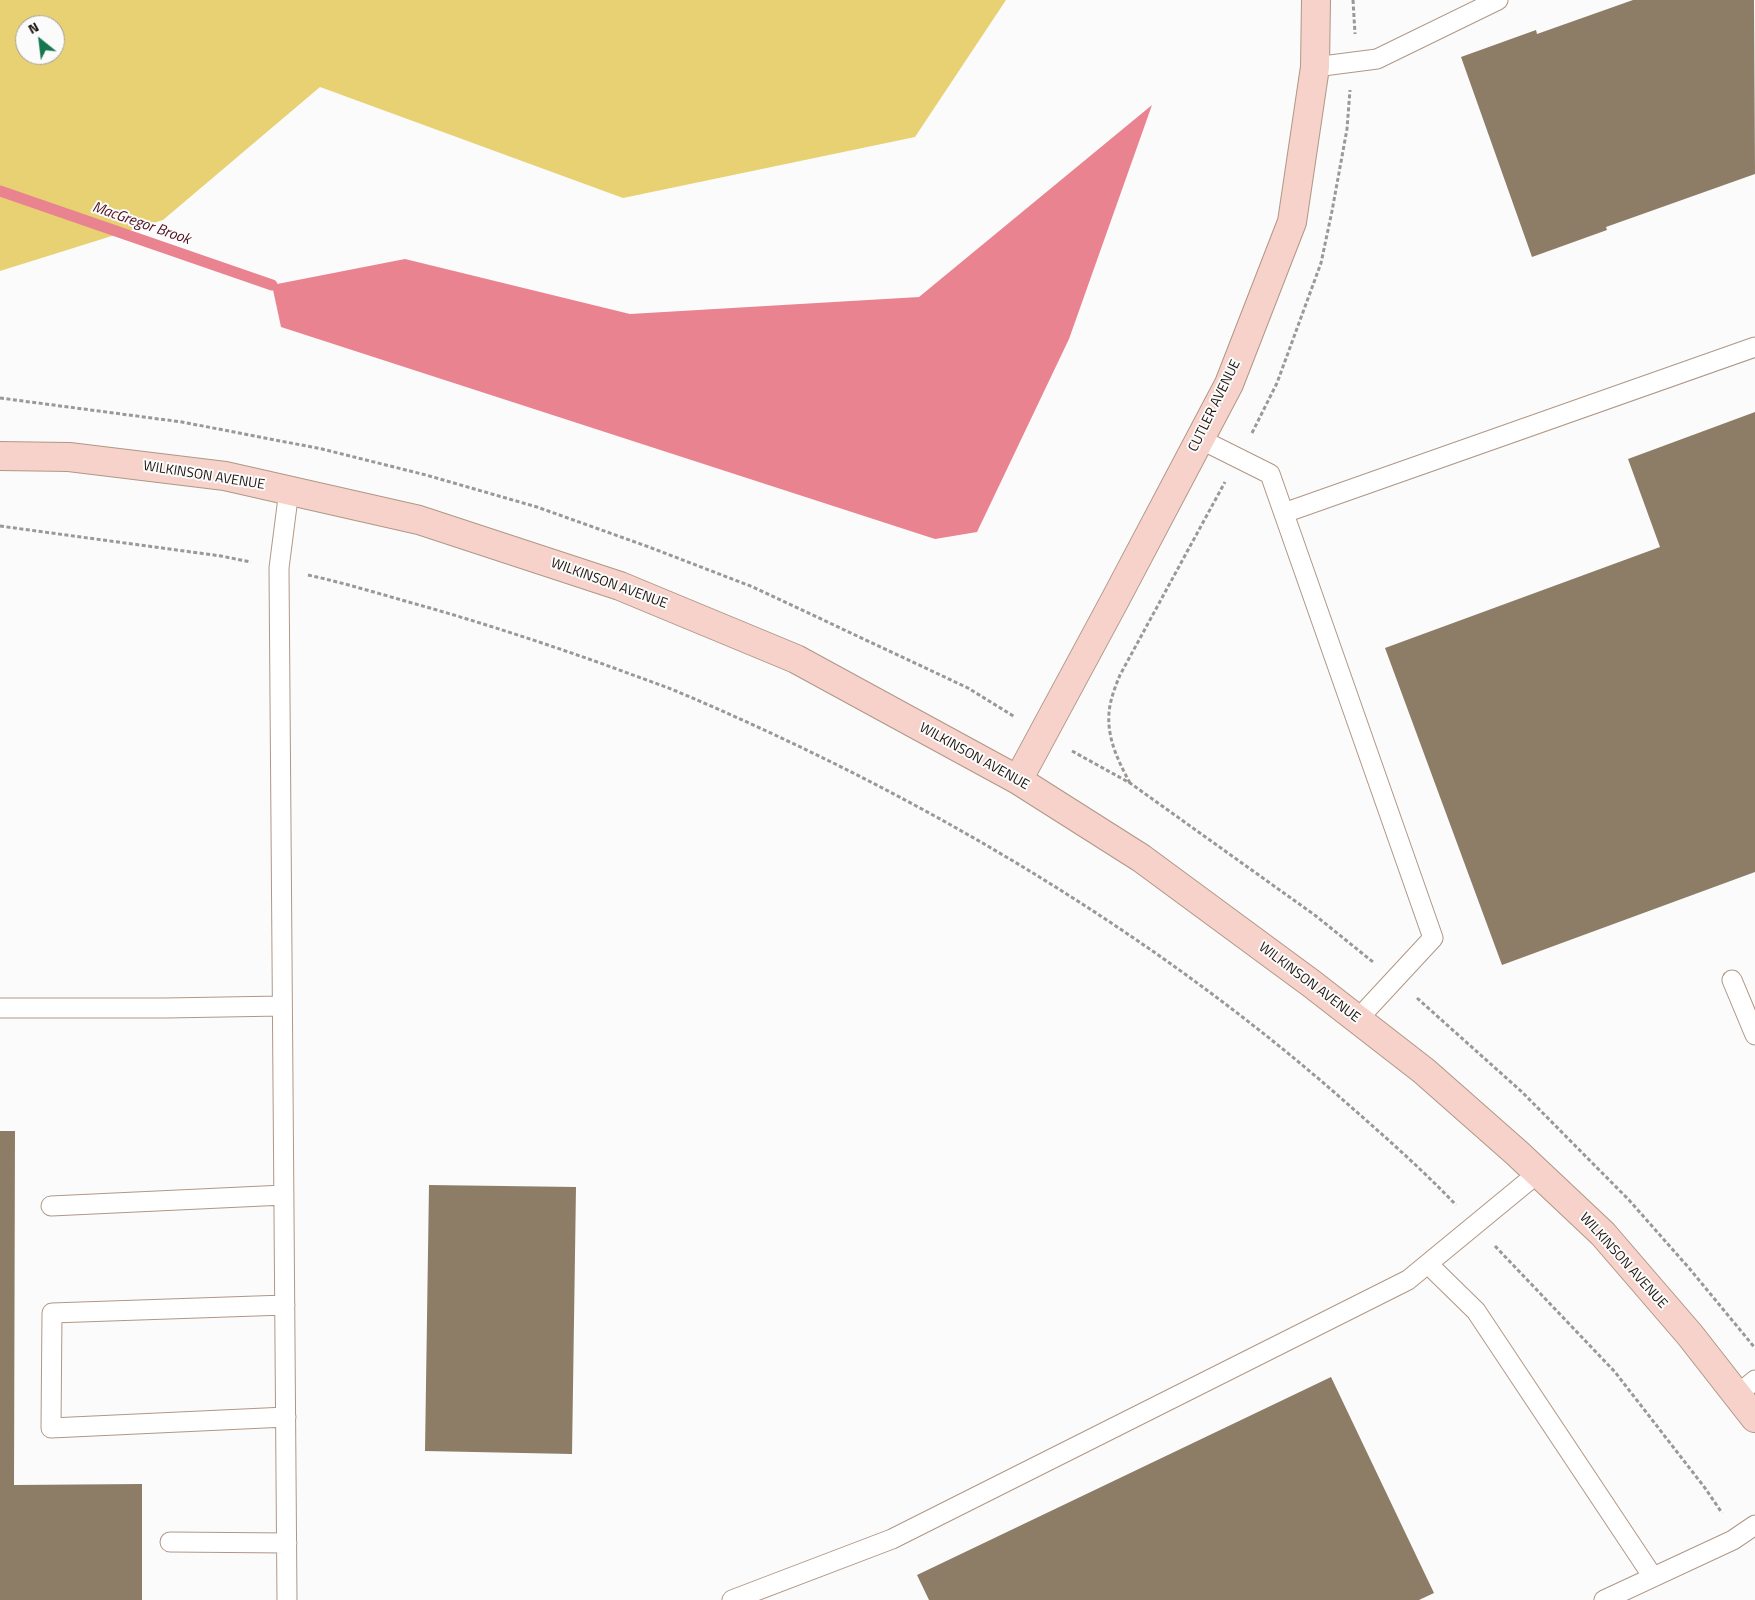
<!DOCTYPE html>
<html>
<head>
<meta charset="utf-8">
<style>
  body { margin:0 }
  #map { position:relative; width:1755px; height:1600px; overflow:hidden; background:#fbfbfb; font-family:"Titillium Web",sans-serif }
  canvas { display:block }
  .north { position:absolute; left:15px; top:15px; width:50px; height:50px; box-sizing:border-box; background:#fbfbfb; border:1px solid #a29f9c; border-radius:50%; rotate:331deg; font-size:14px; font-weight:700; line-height:20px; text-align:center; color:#1d140e }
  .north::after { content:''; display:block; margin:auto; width:18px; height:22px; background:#16774f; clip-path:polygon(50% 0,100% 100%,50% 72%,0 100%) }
</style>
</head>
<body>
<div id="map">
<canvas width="1755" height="1600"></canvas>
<div class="north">N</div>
</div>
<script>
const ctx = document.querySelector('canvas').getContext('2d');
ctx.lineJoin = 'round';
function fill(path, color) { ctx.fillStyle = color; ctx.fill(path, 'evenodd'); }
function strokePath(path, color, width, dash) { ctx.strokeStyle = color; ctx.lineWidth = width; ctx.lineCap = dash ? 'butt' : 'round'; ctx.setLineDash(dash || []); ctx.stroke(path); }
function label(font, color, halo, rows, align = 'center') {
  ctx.font = font + ' "Titillium Web",sans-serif'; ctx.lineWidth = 4; ctx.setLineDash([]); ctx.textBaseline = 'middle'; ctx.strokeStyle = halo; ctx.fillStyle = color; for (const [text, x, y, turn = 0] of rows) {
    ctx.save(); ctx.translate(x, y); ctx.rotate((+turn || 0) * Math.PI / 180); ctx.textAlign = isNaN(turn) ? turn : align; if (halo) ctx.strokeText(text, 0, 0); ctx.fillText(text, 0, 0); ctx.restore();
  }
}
const green = new Path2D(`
  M0,0H1006L915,137L623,198L320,87L163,220L0,271ZM25,25H55V55H25Z`);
const water = new Path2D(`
  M1152,105L1069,339L977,532L935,539L281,327L272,285L405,259L630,314L919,297Z`);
const stream = new Path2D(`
  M0,191L272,285`);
const building = new Path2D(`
  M1633,0H1754L1755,174L1606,227L1607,230L1532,257L1461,57L1536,30L1537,34Z
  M1755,412V872L1502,965L1385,648L1660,547L1628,459Z
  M0,1131H15L14,1485L142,1484V1600H0Z
  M429,1185L576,1187L572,1454L425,1451Z
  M1331,1377L1434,1593L1419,1600H929L917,1575Z`);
const path = new Path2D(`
  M1353,0L1355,34
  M0,398L182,422L322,449L426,475L537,507L649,547L753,587L968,688L1015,717
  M1252,433L1277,383L1321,263L1332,211L1347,129L1350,90
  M0,526L221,556L251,562
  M308,575C349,584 390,597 430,608C492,626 553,646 614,668C635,676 656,683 676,691C913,791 1139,923 1334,1092C1376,1129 1418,1165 1456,1205
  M1072,751L1130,783L1316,916L1373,962
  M1130,783C1118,761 1107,738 1109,713C1110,700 1115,687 1120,675L1225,482
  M1417,998L1522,1092L1629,1200L1689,1268L1755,1348
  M1495,1246L1615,1372L1705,1488L1722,1513`);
const lane = new Path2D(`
  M1315,67L1377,59L1498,0
  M1200,439L1270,474L1433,938L1357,1020
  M1284,513L1755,347
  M1732,980L1755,1035
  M0,1008H166L282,1006
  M51,1206L284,1195
  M1428,1264L1476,1311L1653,1577
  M285,1305L52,1313L51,1428L286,1417
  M1737,1395L1755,1380
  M170,1542L287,1543
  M287,1600L279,568L289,490
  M732,1600L892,1539L1408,1280L1538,1173
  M1604,1600L1733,1540L1755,1525`);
const secondary = new Path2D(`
  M0,456L69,457L225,476L419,520L620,586L796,659L1018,780L1141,858L1312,984L1424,1071L1517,1153L1603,1234L1690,1335L1755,1418
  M1018,780L1115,600L1229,384L1292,222L1315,67L1316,0`);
const streetNames = [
  ["CUTLER AVENUE",1215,406,-64],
  ["WILKINSON AVENUE",204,476,9],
  ["WILKINSON AVENUE",609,584,20],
  ["WILKINSON AVENUE",974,757,29],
  ["WILKINSON AVENUE",1309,983,37],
  ["WILKINSON AVENUE",1623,1261,48]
];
const waterNames = [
  ["MacGregor Brook",141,224,19]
];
fill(green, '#e7d172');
fill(water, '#ea8390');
strokePath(stream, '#ea8390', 11);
fill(building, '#8d7d66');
strokePath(lane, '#b09786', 21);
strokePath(secondary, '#b09786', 30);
strokePath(path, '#9c9896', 3, [4, 2.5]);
strokePath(lane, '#fff', 19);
strokePath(secondary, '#f6d2ca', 28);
label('14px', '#1d140e', '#fbfbfb', streetNames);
label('italic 15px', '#4f0f1e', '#fbfbfb', waterNames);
</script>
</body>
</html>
